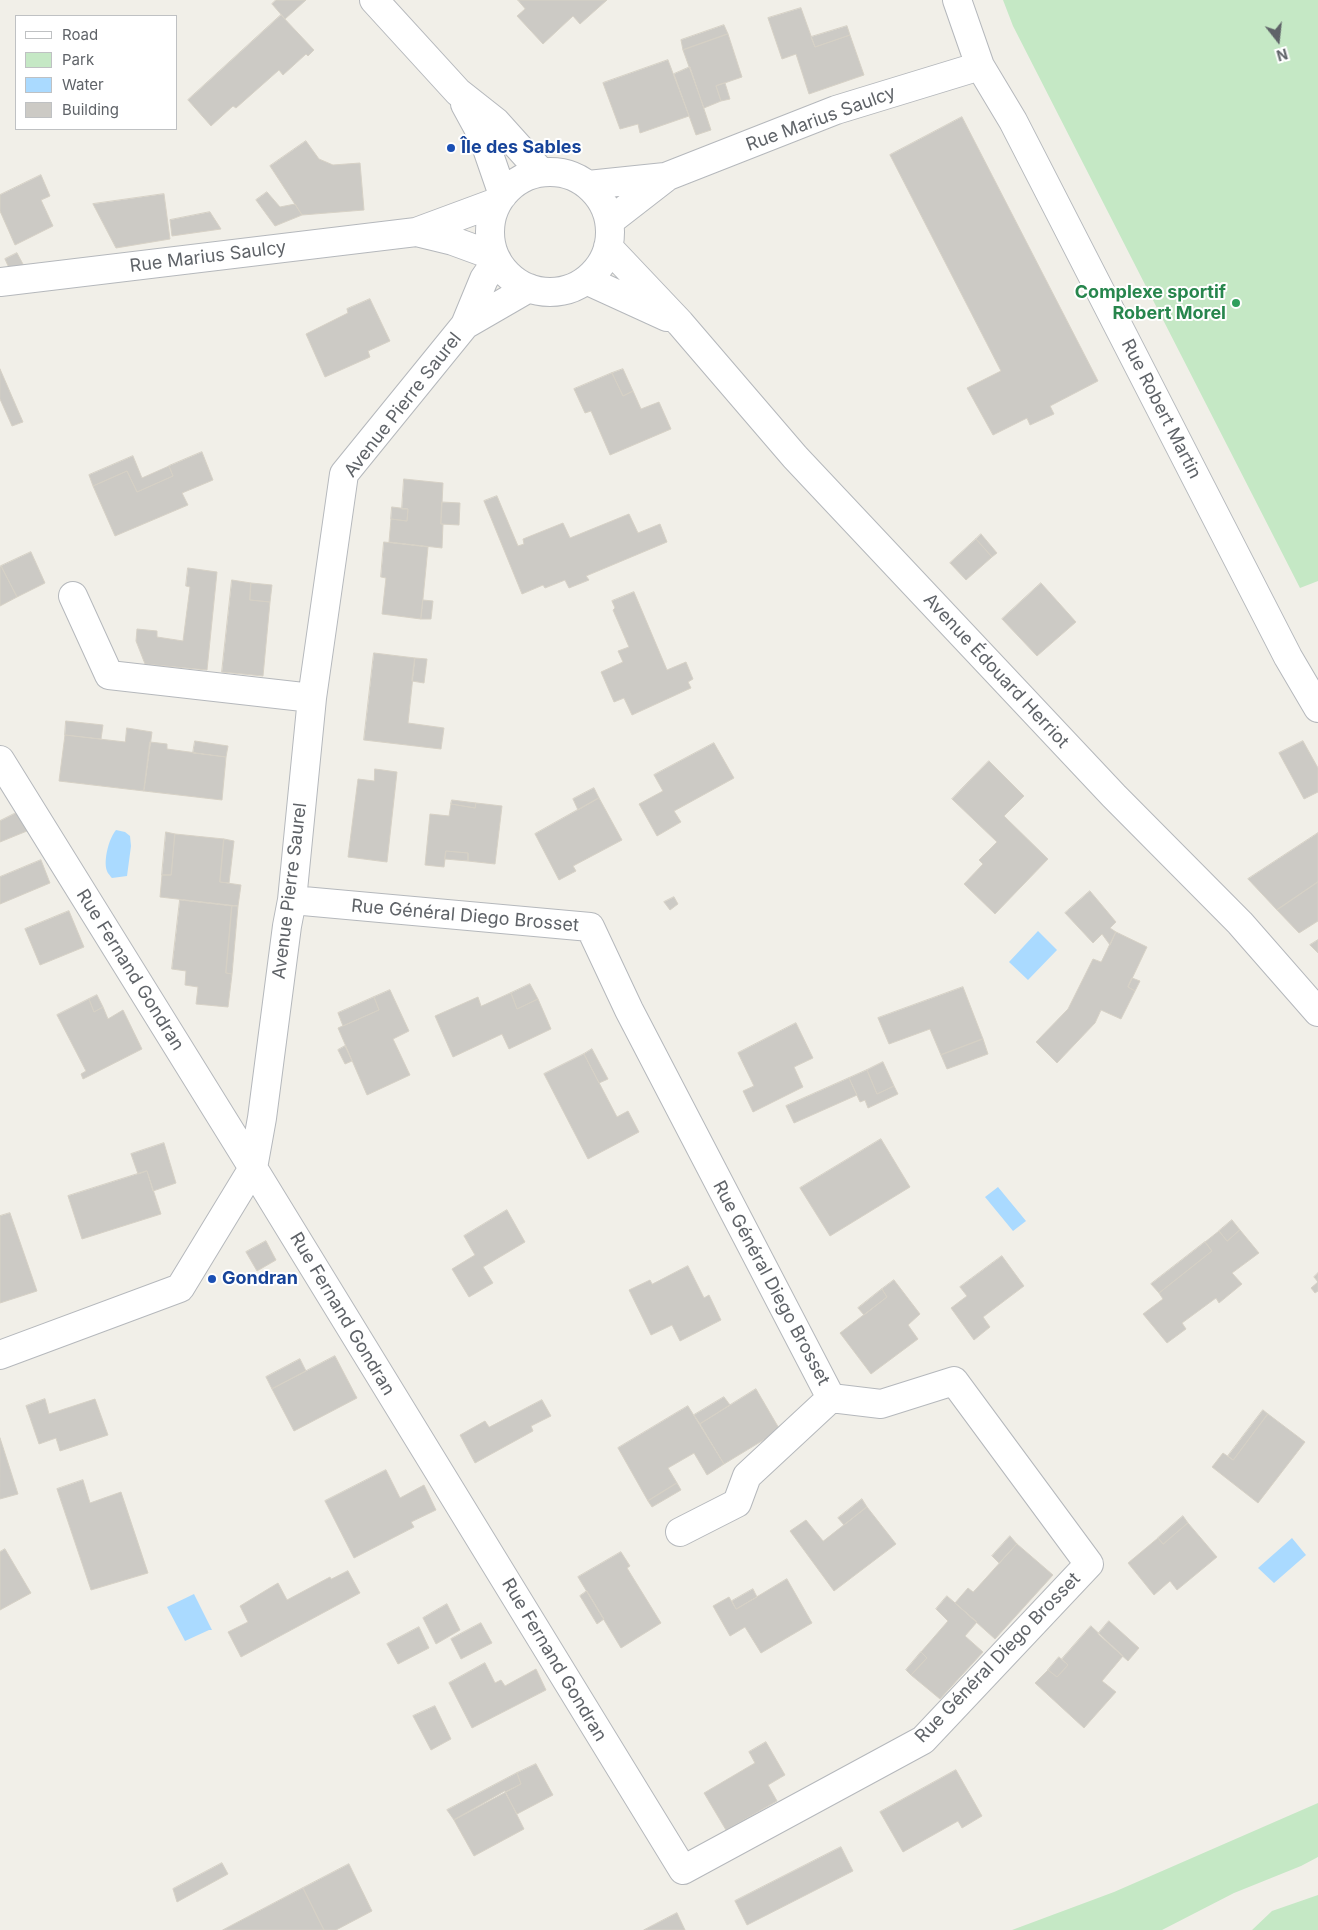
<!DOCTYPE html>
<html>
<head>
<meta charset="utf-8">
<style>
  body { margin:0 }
  #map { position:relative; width:1318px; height:1930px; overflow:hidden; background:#f1efe8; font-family:Inter,sans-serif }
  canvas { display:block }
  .legend { position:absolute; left:15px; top:15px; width:162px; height:115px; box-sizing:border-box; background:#fff; border:1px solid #bfc1c3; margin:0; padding:6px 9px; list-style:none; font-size:15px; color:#5f6368 }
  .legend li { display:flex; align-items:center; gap:10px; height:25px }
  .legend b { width:25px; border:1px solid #bfc1c3 }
  .north { position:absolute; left:1253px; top:15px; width:50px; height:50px; -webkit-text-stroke:4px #fff; paint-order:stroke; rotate:164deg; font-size:14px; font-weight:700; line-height:20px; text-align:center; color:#5f6368 }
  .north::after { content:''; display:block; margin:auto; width:18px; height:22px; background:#5f6368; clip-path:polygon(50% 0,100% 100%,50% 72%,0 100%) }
</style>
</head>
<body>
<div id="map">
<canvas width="1318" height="1930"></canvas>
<ul class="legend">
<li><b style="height:6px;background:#fff"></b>Road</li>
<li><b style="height:14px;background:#c5e8c5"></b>Park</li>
<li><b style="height:14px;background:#aadaff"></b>Water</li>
<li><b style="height:14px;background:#cccac5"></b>Building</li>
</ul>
<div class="north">N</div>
</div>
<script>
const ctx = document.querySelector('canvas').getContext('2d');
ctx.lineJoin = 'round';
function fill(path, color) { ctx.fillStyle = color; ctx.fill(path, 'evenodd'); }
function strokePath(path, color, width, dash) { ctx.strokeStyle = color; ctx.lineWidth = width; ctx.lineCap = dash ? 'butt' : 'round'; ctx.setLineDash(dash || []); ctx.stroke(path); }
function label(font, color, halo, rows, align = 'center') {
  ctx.font = font + ' Inter,sans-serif'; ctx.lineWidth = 4; ctx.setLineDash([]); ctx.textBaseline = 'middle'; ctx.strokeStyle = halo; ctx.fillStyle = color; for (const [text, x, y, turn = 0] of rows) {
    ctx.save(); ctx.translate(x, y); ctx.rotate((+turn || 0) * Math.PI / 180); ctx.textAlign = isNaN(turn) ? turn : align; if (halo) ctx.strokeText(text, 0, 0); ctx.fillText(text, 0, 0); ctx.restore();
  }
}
const green = new Path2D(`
  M1003,0H1318V581L1300,588L1013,26Z
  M1318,1803V1857L1301,1866L1234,1893L1162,1930H1012L1114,1892Z
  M1318,1895V1930H1252L1272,1911Z`);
const water = new Path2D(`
  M116,830L125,832L130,836L131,846L127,876L112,878C111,877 107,872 107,871C103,861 109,838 116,830Z
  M1038,931L1057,950L1028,980L1009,962Z
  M998,1187L1026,1221L1013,1231L985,1197Z
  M1292,1538L1306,1555L1274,1583L1258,1568Z
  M194,1594L212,1630H209L185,1641L167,1607Z`);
const building = new Path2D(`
  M276,0H306L285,19L272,4Z
  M518,0H607L580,24L573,16L543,44L517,16L525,9Z
  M801,8L815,47L850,35L864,75L809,94L796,54L782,59L768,18Z
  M281,15L314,50L308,56L306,54L283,75L279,70L236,108L233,106L211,126L188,100Z
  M724,25L728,34L683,50L681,40Z
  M847,26L850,35L815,47L811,37Z
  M728,34L742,77L716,86L721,101L704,108L683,50Z
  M668,60L689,116L640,133L638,124L620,129L603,83Z
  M690,67L711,130L696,135L674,74Z
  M725,83L730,99L721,101L716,86Z
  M962,117L1098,381L1050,406L1054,414L1030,425L1027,418L993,435L967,388L1001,371L890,155Z
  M306,141L319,159L333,165L360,163L364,210L302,215L270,166Z
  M41,175L50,196L41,200L53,226L15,245L0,211V195Z
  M267,192L280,207L295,204L302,215L275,226L256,200Z
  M164,194L170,239L116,248L93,204Z
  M210,212L221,229L172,236L170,220Z
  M17,253L24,266L9,268L5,259Z
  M370,299L390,341L368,351L370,357L325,377L306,334L348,313L347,309Z
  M0,369L23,422L12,426L0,399Z
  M623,369L633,391L623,396L612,373Z
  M612,373L623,396L633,391L641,409L659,402L671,429L610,455L591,411L585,413L574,389Z
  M202,452L213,480L182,493L188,505L115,536L93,486L127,471L137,492L173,476L169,466Z
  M133,456L142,478L169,466L173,476L137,492L127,471L93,486L89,475Z
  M404,479L443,483L441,524H443L442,548L389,542L391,519L407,521L408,509H402Z
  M497,496L518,546L524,544L523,539L563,523L570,538L629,514L638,533L660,524L667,542L586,576L589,580L569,588L565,580L545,588L543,585L522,594L484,501Z
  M442,502L460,503L459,525L441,524Z
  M392,507L408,509L407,521L391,519Z
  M981,534L997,553L992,557L976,539Z
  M976,539L992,557L966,580L950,563Z
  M384,542L428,547L421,619L382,614L386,578L381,577Z
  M31,552L45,583L17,597L1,566Z
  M1,566L17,597L0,606V567Z
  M188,568L217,572L207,670L145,664L136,641L137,629L157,631V637L183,641L190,587L186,586Z
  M232,580L251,583L250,600L270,602L263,676L222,672Z
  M251,583L272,585L270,602L250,600Z
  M1041,583L1076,622L1037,656L1002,619Z
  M634,592L667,670L686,662L693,679L688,682L691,688L632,715L624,698L614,702L601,672L623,662L618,651L629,647L613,610L615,608L612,601Z
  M423,600L433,601L431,619H421Z
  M374,653L415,658L408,723L444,728L441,749L364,740Z
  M415,658L427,659L424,683L412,681Z
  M66,721L103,725L101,739L65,735Z
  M127,728L152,732L144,791L59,781L65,735L125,742Z
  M195,741L228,746L226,757L193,753Z
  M1303,741L1318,768V792L1304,799L1279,753Z
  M150,742L167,744V749L226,757L222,800L144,791Z
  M714,743L734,778L674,811L681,822L657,836L639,804L663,791L654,775Z
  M989,761L1024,796L1004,816L1048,859L995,914L964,884L983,864L979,860L997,842L952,799Z
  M375,769L397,772L387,862L348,857L358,779L374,781Z
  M594,788L599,798L578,810L573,799Z
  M599,798L622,840L573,866L576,871L559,880L535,834Z
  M452,800L476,803L475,808L451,804Z
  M476,803L502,806L495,864L468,861V853L446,851L444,867L425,865L430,814L449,816L451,804L475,808Z
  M16,813L27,831L0,842V821Z
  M166,832L175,834L171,875H162Z
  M1318,833V882L1277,910L1248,879Z
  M175,834L224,839L220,882L241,885L238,906L160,897L162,875H171Z
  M224,839L234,841L229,883L220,882Z
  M446,851L468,853V861L445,859Z
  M41,860L50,883L0,904V877Z
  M1318,882V921L1299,933L1277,910Z
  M1090,891L1116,922L1110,928L1116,932L1110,945L1102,934L1093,943L1065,913Z
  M674,897L678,904L670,910L664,902Z
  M180,900L232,906L226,973L232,974L228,1007L196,1004L198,987L185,985L186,971L172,969Z
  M232,906H238L232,974L226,973Z
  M69,911L84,947L40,965L25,929Z
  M1116,932L1147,947L1128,987L1135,991L1121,1019L1101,1010L1095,1023L1057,1063L1036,1042L1068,1009L1093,959L1101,962Z
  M1318,940V953L1310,945Z
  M1132,978L1140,981L1135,991L1128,987Z
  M530,984L538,999L517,1009L511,993Z
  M963,987L983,1039L941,1055L930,1029L889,1044L878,1018Z
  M390,990L409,1031L393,1039L410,1075L367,1095L338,1028L379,1010L374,997Z
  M511,993L517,1009L538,999L551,1029L509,1049L502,1034L453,1057L435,1016L478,997L481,1006Z
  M97,995L103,1007L94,1012L89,999Z
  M374,997L379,1010L343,1026L338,1013Z
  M89,999L94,1012L103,1007L108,1019L123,1010L142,1049L83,1079L81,1074L86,1071L57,1015Z
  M796,1023L813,1058L794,1067L803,1087L753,1112L743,1091L754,1086L738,1053Z
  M983,1039L988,1054L947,1069L941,1055Z
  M345,1046L352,1061L345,1064L338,1050Z
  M592,1049L608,1079L599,1083L584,1054Z
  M584,1054L617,1117L628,1111L639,1132L588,1159L544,1074Z
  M883,1062L894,1086L877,1094L867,1070Z
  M867,1070L877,1094L894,1086L898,1094L868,1108L865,1100L860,1102L849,1078Z
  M849,1078L857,1095L794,1123L786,1106Z
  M881,1139L910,1187L830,1236L800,1188Z
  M164,1143L176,1183L153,1191L147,1171L138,1174L131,1154Z
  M147,1171L161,1214L82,1239L68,1196Z
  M507,1210L525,1242L483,1267L493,1283L469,1297L452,1269L475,1255L464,1236Z
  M10,1213L37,1291L0,1303V1216Z
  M1232,1220L1240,1230L1227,1241L1219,1231Z
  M1240,1230L1259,1253L1232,1273L1242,1284L1219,1303L1216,1298L1182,1323L1186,1329L1167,1343L1143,1314L1163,1299L1159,1293L1212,1251L1205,1242L1219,1231L1227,1241Z
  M266,1241L276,1260L257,1271L246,1252Z
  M1205,1242L1212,1251L1159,1293L1151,1284Z
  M1002,1256L1024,1286L983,1317L990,1327L974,1340L951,1308L967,1296L960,1287Z
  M688,1266L704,1298L709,1295L721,1320L680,1341L672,1325L651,1335L629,1290L650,1280L652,1284Z
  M1318,1273V1291L1315,1293L1311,1288L1318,1282L1314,1277Z
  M894,1280L920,1314L908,1325L918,1339L871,1374L840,1333L887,1297L882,1289Z
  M882,1289L887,1297L864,1315L858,1308Z
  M335,1356L357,1398L294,1431L272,1389Z
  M300,1359L306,1371L272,1389L266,1377Z
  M756,1389L780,1430L724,1464L700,1424Z
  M724,1397L730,1405L700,1424L694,1415Z
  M45,1399L49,1414L95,1399L108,1435L60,1451L56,1438L39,1444L26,1406Z
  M542,1400L551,1416L531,1426L533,1431L475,1463L460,1435L485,1421L489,1427Z
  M688,1406L724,1464L707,1475L694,1453L668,1468L677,1483L648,1501L618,1448Z
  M1263,1410L1268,1414L1233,1460L1228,1456Z
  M1268,1414L1305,1442L1258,1503L1212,1467L1223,1453L1233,1460Z
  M0,1438L18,1494L0,1499Z
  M386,1470L400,1498L424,1485L436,1510L411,1522L414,1527L354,1558L325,1501Z
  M83,1480L90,1503L121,1492L148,1573L91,1590L57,1489Z
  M677,1483L681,1490L652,1507L648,1501Z
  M862,1499L867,1507L844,1525L838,1518Z
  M867,1507L896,1544L834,1591L790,1531L806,1520L823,1541Z
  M1183,1516L1188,1523L1163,1544L1158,1538Z
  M1188,1523L1217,1557L1177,1590L1170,1581L1154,1595L1128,1563L1158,1538L1163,1544Z
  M1010,1536L1017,1544L999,1563L992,1556Z
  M1017,1544L1053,1575L995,1639L955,1603L968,1588L973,1592Z
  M5,1549L31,1593L0,1610V1552Z
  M621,1552L630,1566L627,1568L661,1623L621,1648L578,1577Z
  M348,1571L360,1593L241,1657L228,1632L248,1622L240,1606L278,1583L287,1600L330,1577L331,1579Z
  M787,1579L812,1623L761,1653L745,1627L730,1636L713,1606L729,1597L736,1609Z
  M753,1589L757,1597L736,1609L732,1601Z
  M587,1591L604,1619L597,1624L580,1596Z
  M947,1596L977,1622L965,1636L983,1652L940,1699L911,1675L927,1658L921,1652L948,1621L936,1609Z
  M447,1604L460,1630L436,1644L423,1618Z
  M1109,1621L1139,1648L1128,1661L1098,1634Z
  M481,1623L492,1643L461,1659L451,1639Z
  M1091,1626L1123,1656L1102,1681L1116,1692L1084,1728L1035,1683L1048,1670L1057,1677L1068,1665L1062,1659Z
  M419,1627L429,1648L398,1664L387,1644Z
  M921,1652L927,1658L911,1675L906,1670Z
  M1059,1657L1068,1665L1057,1677L1048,1670Z
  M485,1663L495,1683L501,1680L505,1686L536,1669L546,1690L472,1728L449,1683Z
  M435,1706L451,1739L431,1750L413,1716Z
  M766,1742L785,1775L768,1785L777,1801L726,1830L704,1793L755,1763L749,1752Z
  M536,1764L553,1795L517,1814L505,1792L521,1784L517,1773Z
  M956,1770L982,1816L962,1828L958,1821L903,1852L880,1812Z
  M517,1773L521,1784L454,1820L447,1810Z
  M505,1791L524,1829L474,1856L454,1820Z
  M841,1847L853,1871L747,1925L735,1901Z
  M222,1863L228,1874L177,1902L173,1889Z
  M349,1864L372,1911L336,1930H324L303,1888Z
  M303,1888L324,1930H223Z
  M677,1913L685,1930H644Z`);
const minor = new Path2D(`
  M374,0L458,92L496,122L541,172
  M957,0L980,66L1013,121L1288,657L1318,708
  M465,104L483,137L503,195
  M490 232a60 60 0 1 1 120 0a60 60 0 1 1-120 0Z
  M588,185L665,177
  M610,221L668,176L836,110L980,66
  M416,232L453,241L494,256
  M608,247L680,323L795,457L1114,796L1240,923L1318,1012
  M497,260L484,279L465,325L529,288
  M586,280L667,317
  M0,282L416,232L497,202
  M73,596L109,675L312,698
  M0,760L253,1168L683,1870L923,1740L1089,1564L954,1381L881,1404L831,1398L629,1010L590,927L292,900
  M0,1355L180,1288L253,1168L262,1118L287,926L292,900L312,698L344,474L465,325
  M680,1532L737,1503L747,1476L831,1398`);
const markers = [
  [451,148,5,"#1a4fb4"],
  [1236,303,5,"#2e9e5b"],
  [212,1279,5,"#1a4fb4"]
];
const streetNames = [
  ["Rue Marius Saulcy",821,119,-20],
  ["Rue Marius Saulcy",208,257,-7],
  ["Avenue Pierre Saurel",403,405,-52],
  ["Rue Robert Martin",1161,409,63],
  ["Avenue Édouard Herriot",996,671,47],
  ["Avenue Pierre Saurel",290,891,-83],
  ["Rue Général Diego Brosset",465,916,5],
  ["Rue Fernand Gondran",130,970,58],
  ["Rue Général Diego Brosset",771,1283,62],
  ["Rue Fernand Gondran",342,1314,59],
  ["Rue Général Diego Brosset",998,1658,-46],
  ["Rue Fernand Gondran",554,1660,59]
];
const transitNames = [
  ["Île des Sables",461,148],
  ["Gondran",222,1279]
];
const leisureNames = [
  ["Complexe sportif",1226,293],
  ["Robert Morel",1226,314]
];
fill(green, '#c5e8c5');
fill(water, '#aadaff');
fill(building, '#cccac5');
strokePath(building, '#d6d1c6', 1);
strokePath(minor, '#b5b8bc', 30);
strokePath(minor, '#fff', 28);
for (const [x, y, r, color] of markers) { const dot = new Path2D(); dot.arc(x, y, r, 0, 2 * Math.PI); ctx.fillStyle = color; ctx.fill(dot); strokePath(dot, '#fff', 2); }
label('18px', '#5f6368', '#fff', streetNames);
label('bold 18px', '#164399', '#fff', transitNames, 'left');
label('bold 18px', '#27864d', '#fff', leisureNames, 'right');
</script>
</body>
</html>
